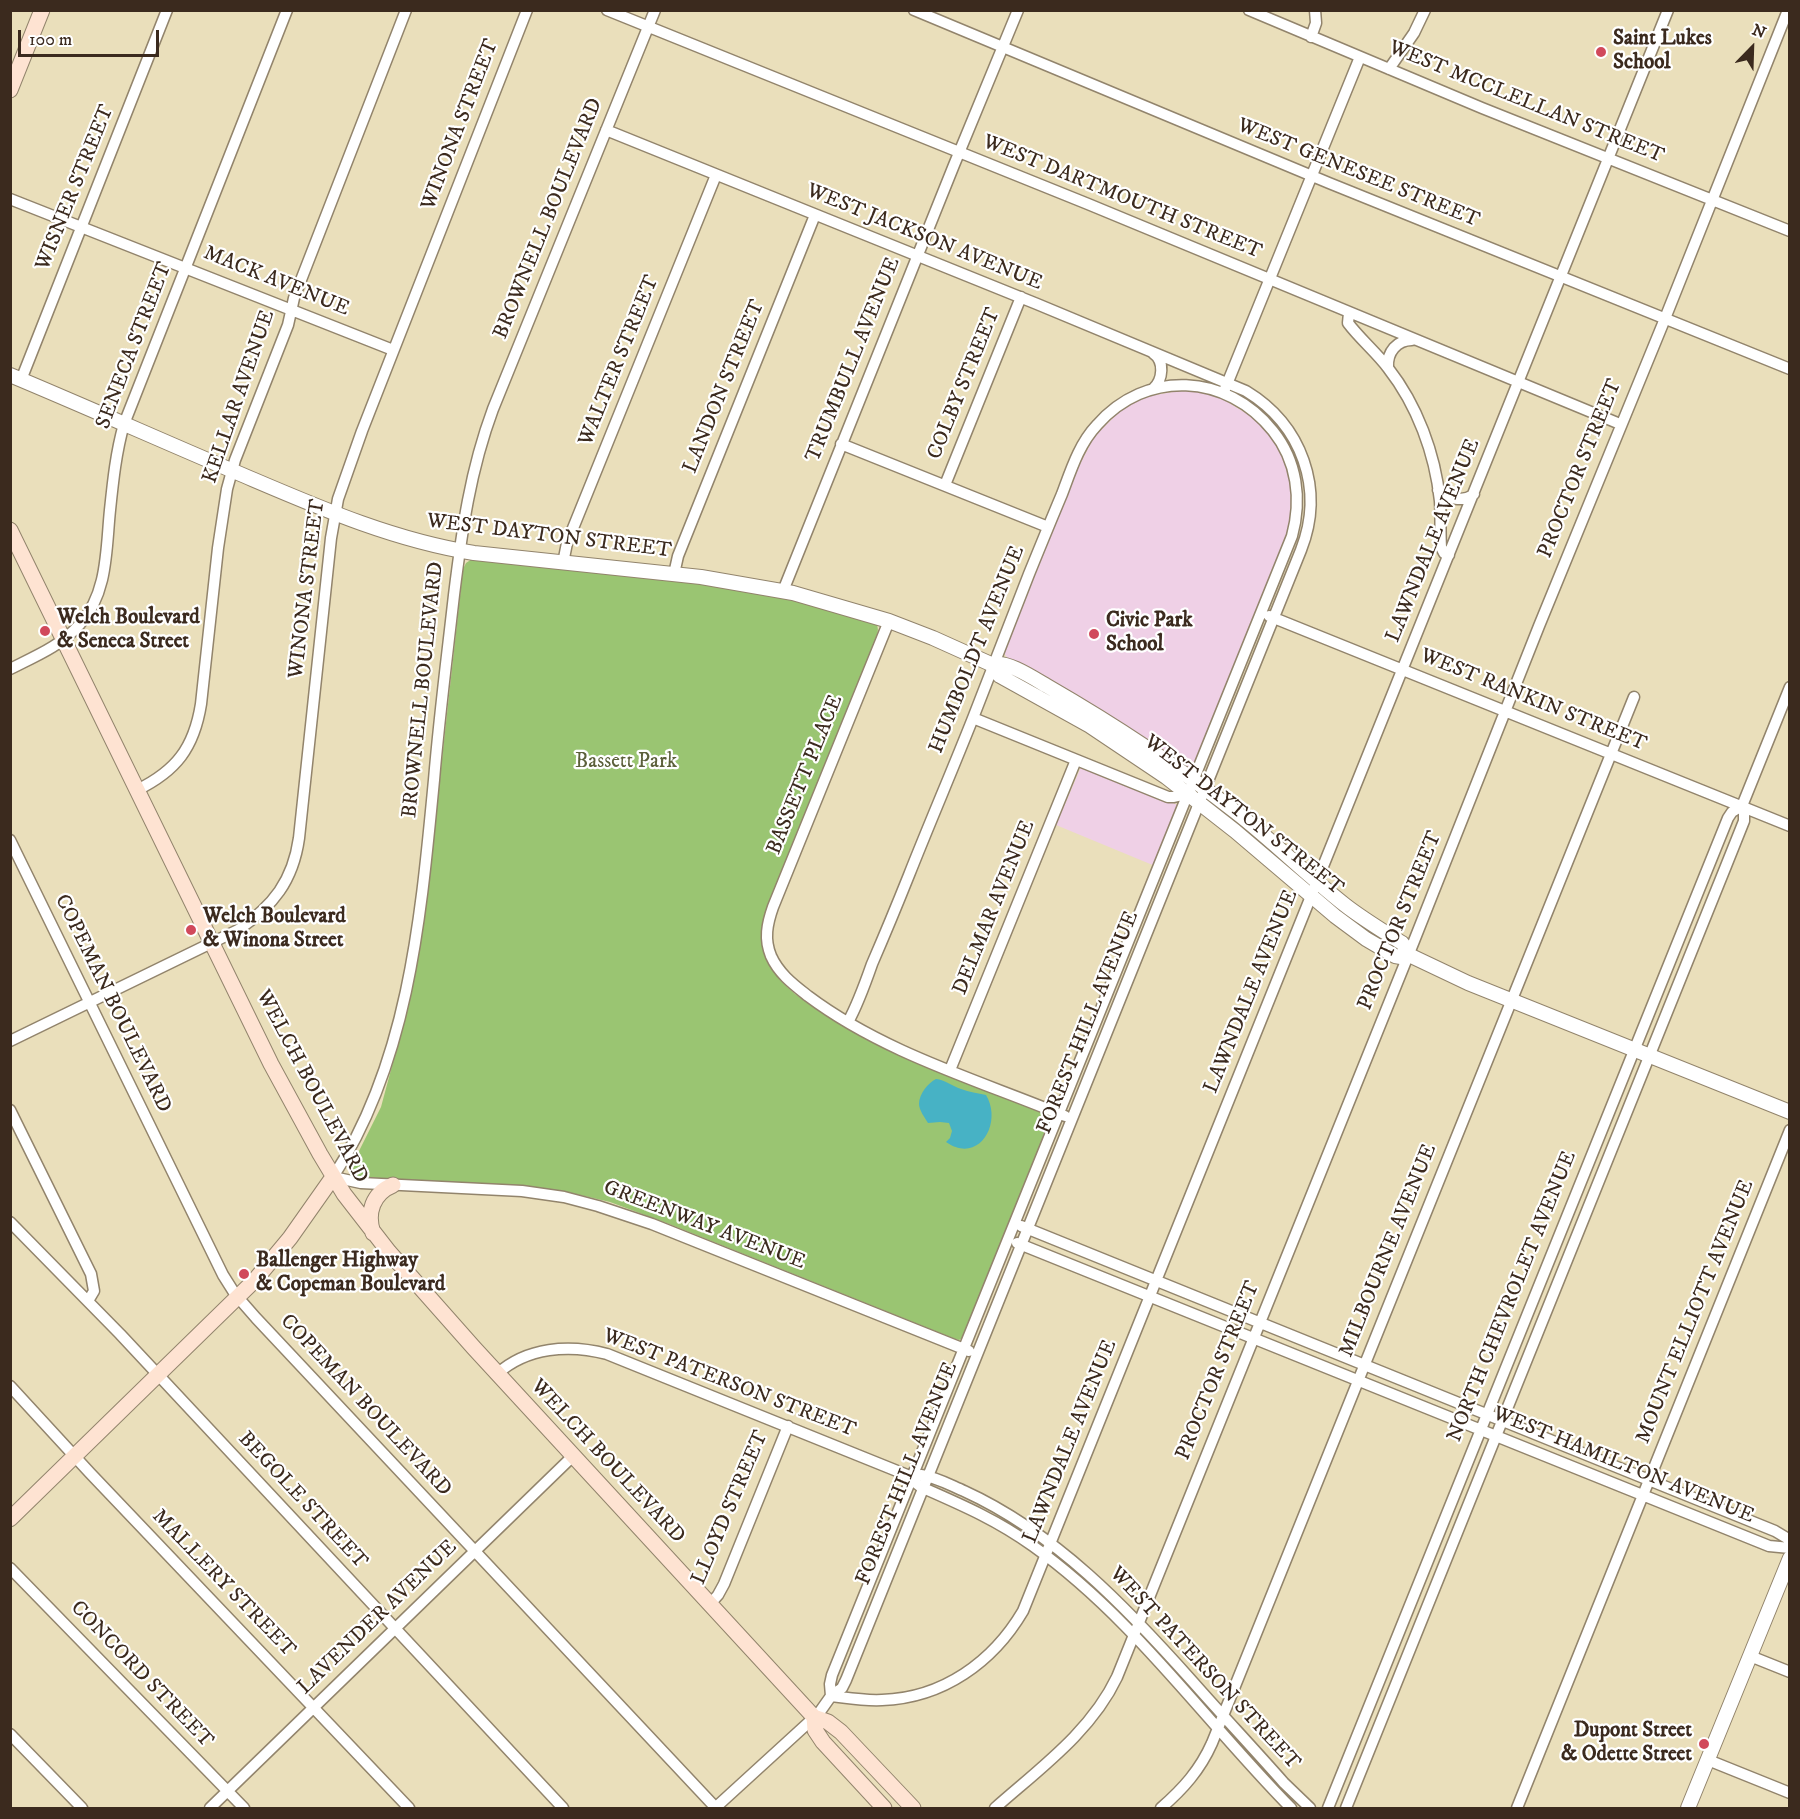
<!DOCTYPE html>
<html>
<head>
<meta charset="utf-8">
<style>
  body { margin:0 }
  #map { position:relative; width:1800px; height:1819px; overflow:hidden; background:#eadfbb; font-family:"IM FELL DW Pica",serif }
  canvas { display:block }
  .frame { position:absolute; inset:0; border:12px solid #3b2a1e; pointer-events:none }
  .north { position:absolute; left:1722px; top:18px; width:60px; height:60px; -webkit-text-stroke:4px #fff; paint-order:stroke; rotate:23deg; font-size:16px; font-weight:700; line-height:24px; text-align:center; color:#3b2a1e }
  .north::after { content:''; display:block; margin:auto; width:21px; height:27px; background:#3b2a1e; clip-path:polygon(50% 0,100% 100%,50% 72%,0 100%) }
  .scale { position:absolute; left:18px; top:30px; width:141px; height:27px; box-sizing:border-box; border:3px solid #3b2a1e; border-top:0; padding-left:8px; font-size:18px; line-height:21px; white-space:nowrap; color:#3b2a1e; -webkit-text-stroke:4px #fff; paint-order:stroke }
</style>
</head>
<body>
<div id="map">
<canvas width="1800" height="1819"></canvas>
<div class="frame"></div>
<div class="north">N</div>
<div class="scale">100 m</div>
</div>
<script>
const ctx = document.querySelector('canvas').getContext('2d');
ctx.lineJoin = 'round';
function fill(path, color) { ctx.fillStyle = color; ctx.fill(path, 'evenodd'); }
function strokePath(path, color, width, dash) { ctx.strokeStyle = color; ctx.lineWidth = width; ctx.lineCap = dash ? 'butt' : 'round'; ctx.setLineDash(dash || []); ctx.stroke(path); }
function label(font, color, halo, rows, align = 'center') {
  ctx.font = font + ' "IM FELL DW Pica",serif'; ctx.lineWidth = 4.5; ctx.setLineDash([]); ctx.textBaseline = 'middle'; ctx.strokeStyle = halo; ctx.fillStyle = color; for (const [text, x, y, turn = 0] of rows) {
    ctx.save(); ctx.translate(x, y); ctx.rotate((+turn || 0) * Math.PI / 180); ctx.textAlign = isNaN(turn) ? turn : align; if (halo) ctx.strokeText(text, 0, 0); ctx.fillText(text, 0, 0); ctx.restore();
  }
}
const built = new Path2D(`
  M1179,391H1193L1213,395L1221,398L1252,417L1272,437L1283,456L1293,494L1292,510L1287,535L1193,768L1189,769L1008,659L1004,653L1076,472L1094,437L1120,411L1127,406L1149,396Z
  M1081,767L1178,805L1155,866L1056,825Z`);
const green = new Path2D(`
  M472,559L707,584L787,598L876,623C881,631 875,640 872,648L765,913C759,931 760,949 770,966C782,987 805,1002 825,1014C877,1047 930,1068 987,1090C1006,1098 1035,1106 1050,1118V1123L963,1338L959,1340L955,1339L669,1224L610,1202L563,1191L527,1186L360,1177L352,1174V1165L381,1107L403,1025L418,959L427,895L463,569L466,563Z`);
const water = new Path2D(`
  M936,1079C945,1080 952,1086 961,1089C969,1092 978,1093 986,1095C1003,1123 979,1165 946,1142L950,1138L952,1131L949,1123L940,1122L928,1123C925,1118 919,1110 919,1104C919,1094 928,1083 936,1079Z`);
const minor = new Path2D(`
  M607,10L1088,204L1620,424
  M655,10L493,409C470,471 462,530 454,595C447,657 439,719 434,780C421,915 409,1061 333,1177L361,1183L522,1191L564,1197L598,1206L652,1224L969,1351
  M914,10L1329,183L1790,369
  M1249,10L1482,108L1790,231
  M1311,37L1316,23L1315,10
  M1389,69L1414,33L1425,10
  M606,130L1037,304L1246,391C1302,425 1325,489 1301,550L846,1680L842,1688L831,1696L819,1713L715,1808
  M10,199L393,350
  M1349,313L1348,323C1360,339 1376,352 1388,368C1417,405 1435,453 1440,501C1441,516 1440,532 1441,547L1444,553L1449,555
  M1388,367C1387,352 1397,340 1412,340
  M21,380L167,10
  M1153,389C1163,380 1165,361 1153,353
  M1225,389L1360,57
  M841,444L1048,527
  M945,485L1021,297
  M1438,490C1447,500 1464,502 1474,494
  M563,563L567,543L716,175
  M674,574L678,556L815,215
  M783,591L954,165L1018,10
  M1269,616L1790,826
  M889,621L773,907C767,924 764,939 771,956C779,974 794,985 808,996C884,1053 978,1080 1065,1116
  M10,669C36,656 61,646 80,624C108,593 106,549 110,510C113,481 116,452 124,424L287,10
  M973,718L1168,797H1174L1191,793
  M137,790C176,771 194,748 201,704L218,548L227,489L235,460L288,325L294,298L406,10
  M10,840L223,1275L235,1294L256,1318L716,1808
  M10,1041L238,930C273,906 293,881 299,838L331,538L338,499L362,431L527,10
  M950,1070L1076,760
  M10,1110L91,1274L94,1291L88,1301
  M10,1222L120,1334L563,1808
  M1021,1226L1775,1531L1790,1540
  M1017,1243L1769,1546L1790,1548
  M497,1374C527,1347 569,1344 607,1354L912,1477L916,1483L921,1487C962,1505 997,1520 1033,1546C1134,1618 1205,1721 1291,1808
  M10,1386L90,1473L409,1808
  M921,1475C936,1477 950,1485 964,1491C1056,1533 1127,1608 1193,1682C1223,1716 1254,1749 1284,1783L1310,1808
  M10,1568L244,1808
  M710,1604L718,1595L724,1584L788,1426
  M1750,1656L1790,1672
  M831,1696L830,1684L832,1675L1292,536C1302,499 1297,461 1273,431C1227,373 1146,369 1097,425C1079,444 1071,470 1062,494C1051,520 1040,547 1029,574C1010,622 992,670 973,718C952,771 930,822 909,875C897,905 885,934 872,964C865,984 858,1004 848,1022
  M831,1696C848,1698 865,1701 882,1700C943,1698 993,1662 1023,1611L1668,10
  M10,1734L82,1808
  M1708,1760L1790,1793
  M210,1808L573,1456
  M995,1808C1039,1769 1091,1732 1117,1677L1414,941L1539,626L1662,326L1788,10
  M1161,1808C1183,1789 1200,1770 1212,1743L1634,697
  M1328,1808L1728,818L1732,812L1742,806L1790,687
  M1346,1808L1726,866L1744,821V813L1742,806
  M1517,1808L1790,1130`);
const tertiary = new Path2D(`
  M10,375C89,408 167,443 245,476C320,508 393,540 474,553L701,577L793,593L889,621L933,638L993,665C1005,659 1035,679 1047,686C1113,724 1177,766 1237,813C1274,842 1308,876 1345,905C1363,919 1383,931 1402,943L1406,948L1409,955L1468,983L1790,1112
  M993,665L996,672L1000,676L1090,726L1166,777L1235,831L1335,916L1366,939L1395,956L1401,957L1409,955
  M1688,1808L1790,1558`);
const secondary = new Path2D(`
  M10,90L42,10
  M10,530L271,1064L320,1154L344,1194L389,1252L474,1348L814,1717L828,1722L841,1732L913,1808
  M373,1233C366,1213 373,1193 393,1185
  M10,1519L255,1280L290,1238L333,1177
  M814,1717L815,1730L823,1742L884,1808`);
const markers = [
  [1601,52,6,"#d1495b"],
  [45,631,6,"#d1495b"],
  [1094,634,6,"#d1495b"],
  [191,930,6,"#d1495b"],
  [244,1274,6,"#d1495b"],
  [1704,1744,6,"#d1495b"]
];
const poiNames = [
  ["Saint Lukes",1613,40],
  ["School",1613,64],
  ["Welch Boulevard",57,619],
  ["& Seneca Street",57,643],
  ["Civic Park",1106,622],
  ["School",1106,646],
  ["Welch Boulevard",203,918],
  ["& Winona Street",203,942],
  ["Ballenger Highway",256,1262],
  ["& Copeman Boulevard",256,1286],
  ["Dupont Street",1692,1732,"right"],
  ["& Odette Street",1692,1756,"right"]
];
const streetNames = [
  ["WEST MCCLELLAN STREET",1526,103,22],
  ["WINONA STREET",461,125,-69],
  ["WEST GENESEE STREET",1358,174,22],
  ["WISNER STREET",76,188,-68],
  ["WEST DARTMOUTH STREET",1122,198,22],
  ["BROWNELL BOULEVARD",549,219,-68],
  ["WEST JACKSON AVENUE",924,238,22],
  ["MACK AVENUE",276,282,22],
  ["SENECA STREET",135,346,-69],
  ["TRUMBULL AVENUE",854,360,-68],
  ["WALTER STREET",620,361,-68],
  ["COLBY STREET",965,384,-68],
  ["LANDON STREET",725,387,-68],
  ["KELLAR AVENUE",240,397,-71],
  ["PROCTOR STREET",1581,469,-68],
  ["WEST DAYTON STREET",549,537,7],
  ["LAWNDALE AVENUE",1434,541,-68],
  ["WINONA STREET",308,589,-83],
  ["HUMBOLDT AVENUE",978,650,-68],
  ["BROWNELL BOULEVARD",424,690,-84],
  ["WEST RANKIN STREET",1533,701,22],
  ["BASSETT PLACE",806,775,-68],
  ["WEST DAYTON STREET",1243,816,38],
  ["DELMAR AVENUE",995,908,-68],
  ["PROCTOR STREET",1401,921,-68],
  ["LAWNDALE AVENUE",1252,992,-68],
  ["COPEMAN BOULEVARD",112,1004,64],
  ["FOREST HILL AVENUE",1089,1023,-68],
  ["WELCH BOULEVARD",311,1087,62],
  ["GREENWAY AVENUE",704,1226,21],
  ["MILBOURNE AVENUE",1389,1251,-68],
  ["NORTH CHEVROLET AVENUE",1513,1297,-68],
  ["MOUNT ELLIOTT AVENUE",1696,1312,-68],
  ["PROCTOR STREET",1219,1371,-68],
  ["WEST PATERSON STREET",729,1384,21],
  ["COPEMAN BOULEVARD",365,1406,47],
  ["LAWNDALE AVENUE",1071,1442,-68],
  ["WELCH BOULEVARD",607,1462,47],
  ["WEST HAMILTON AVENUE",1623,1466,22],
  ["FOREST HILL AVENUE",908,1474,-68],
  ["BEGOLE STREET",302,1501,47],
  ["LLOYD STREET",731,1508,-67],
  ["MALLERY STREET",223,1584,46],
  ["LAVENDER AVENUE",378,1618,-44],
  ["WEST PATERSON STREET",1204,1669,47],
  ["CONCORD STREET",141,1675,46]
];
const parkNames = [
  ["Bassett Park",626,763]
];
fill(built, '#efd0e6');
fill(green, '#9ac572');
fill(water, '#47b2c5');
strokePath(minor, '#92846c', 13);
strokePath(tertiary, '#92846c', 16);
strokePath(secondary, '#92846c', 17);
strokePath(minor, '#fff', 10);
strokePath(tertiary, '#fff', 14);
strokePath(secondary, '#fee3d2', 15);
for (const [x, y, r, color] of markers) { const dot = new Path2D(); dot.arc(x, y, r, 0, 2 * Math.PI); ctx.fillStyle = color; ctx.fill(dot); strokePath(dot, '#fff', 2); }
label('bold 21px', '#3b2a1e', '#fff', poiNames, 'left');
label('21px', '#3b2a1e', '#fff', streetNames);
label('21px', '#5c603b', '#fff', parkNames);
</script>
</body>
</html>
